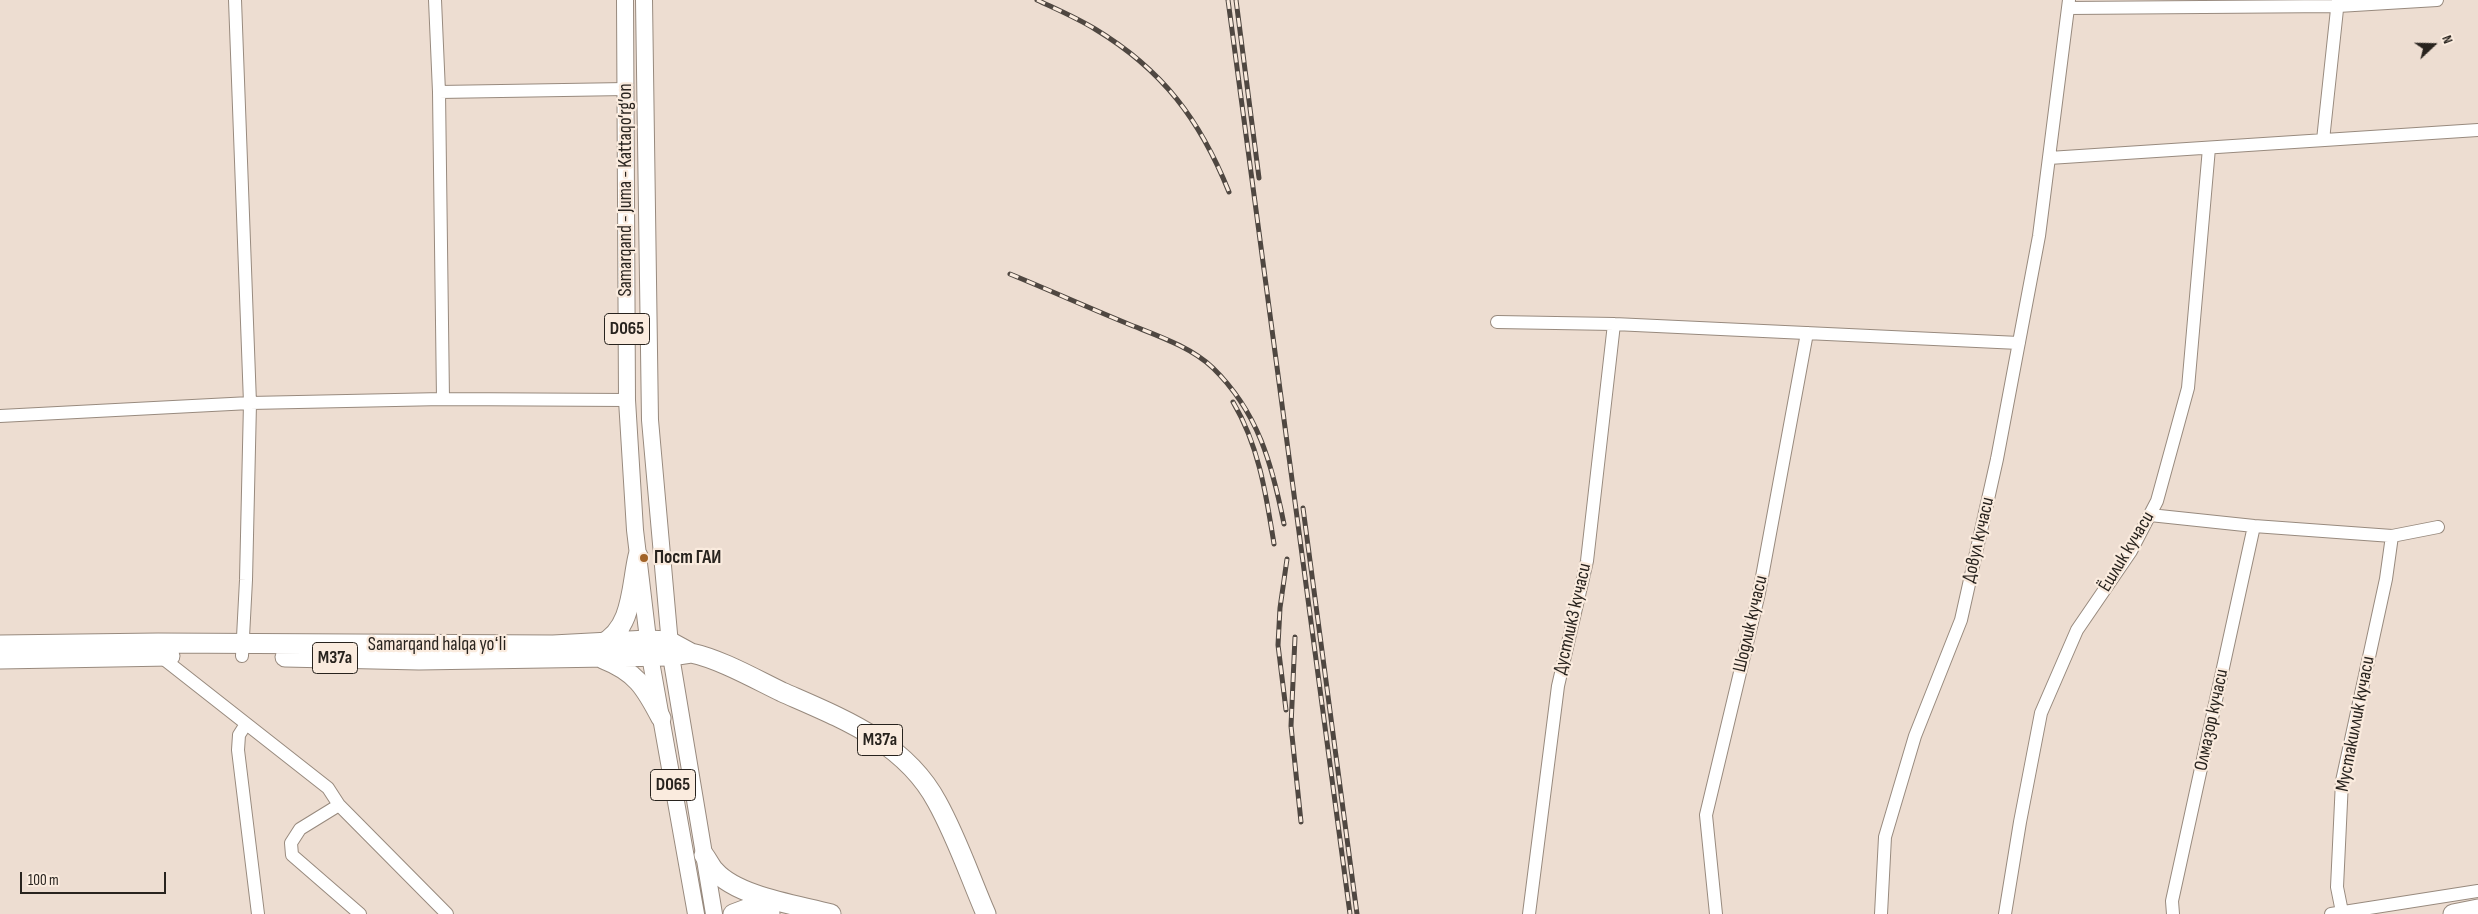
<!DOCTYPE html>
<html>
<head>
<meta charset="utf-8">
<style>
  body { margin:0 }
  #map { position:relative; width:2478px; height:914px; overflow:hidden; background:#edddd1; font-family:"Sofia Sans Condensed",sans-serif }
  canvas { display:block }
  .north { position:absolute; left:2408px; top:20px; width:50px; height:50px; -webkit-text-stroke:4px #faebde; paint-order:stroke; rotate:69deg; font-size:14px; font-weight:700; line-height:20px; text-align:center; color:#28231e }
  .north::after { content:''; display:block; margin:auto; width:18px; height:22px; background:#28231e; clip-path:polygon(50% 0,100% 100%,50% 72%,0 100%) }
  .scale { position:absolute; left:20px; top:872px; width:146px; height:22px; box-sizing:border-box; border:2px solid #28231e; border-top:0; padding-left:6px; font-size:15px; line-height:18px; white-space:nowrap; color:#28231e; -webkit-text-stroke:4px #faebde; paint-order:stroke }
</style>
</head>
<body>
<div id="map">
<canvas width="2478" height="914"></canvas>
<div class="north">N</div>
<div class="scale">100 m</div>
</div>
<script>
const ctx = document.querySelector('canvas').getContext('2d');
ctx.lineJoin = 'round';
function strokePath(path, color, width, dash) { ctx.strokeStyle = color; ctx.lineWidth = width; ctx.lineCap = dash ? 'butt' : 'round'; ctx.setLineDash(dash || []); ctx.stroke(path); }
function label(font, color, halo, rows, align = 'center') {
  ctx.font = font + ' "Sofia Sans Condensed",sans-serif'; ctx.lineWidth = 4.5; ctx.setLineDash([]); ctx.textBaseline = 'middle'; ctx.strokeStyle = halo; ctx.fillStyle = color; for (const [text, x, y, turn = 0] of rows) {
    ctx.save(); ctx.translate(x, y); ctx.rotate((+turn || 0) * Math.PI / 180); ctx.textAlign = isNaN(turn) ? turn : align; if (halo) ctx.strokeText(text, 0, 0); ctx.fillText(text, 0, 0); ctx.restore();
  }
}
const minor = new Path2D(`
  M235,0L250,403L246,580L242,656
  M435,0L439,92L443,399
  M2068,8L2338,6L2437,0
  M439,92L626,89
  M2323,140L2338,0
  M2049,158L2478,130
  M1497,322L1614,324L2019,343
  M0,416L250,403L443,399L627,400
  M2150,515L2254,526L2392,536L2438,527
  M160,656L328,788L339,805L447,914
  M246,724L239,735L238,750L258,914
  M339,805L300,829L291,843L292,855L360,914
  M2342,912L2337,887L2342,781L2386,579L2392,536
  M1529,914L1558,686L1587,561L1614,324
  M1716,914L1706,815L1759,593L1807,333
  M1881,914L1885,837L1915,736L1961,620L1997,459L2039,236L2069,0
  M2005,914L2020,822L2041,713L2077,630L2131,551L2157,501L2188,388L2209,148
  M2173,914L2172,901L2254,526
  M2331,914L2478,891`);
const major = new Path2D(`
  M625,0L627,400L635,530L650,656L696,914
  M644,0L650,420L671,656L714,914`);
const highway = new Path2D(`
  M601,644C633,629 631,586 638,556
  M0,645L158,643L553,645L648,640L669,641L691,653C720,659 755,679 782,692C841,718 905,742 937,802C957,838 970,877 986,914
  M285,657L419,660L671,656L691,653
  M0,659L170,656
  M603,659C636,672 645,687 661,718
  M704,855C708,860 711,867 715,871C738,897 798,905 831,914
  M733,914L749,908L770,914
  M2453,914L2478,909`);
const rail = new Path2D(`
  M1037,0C1056,9 1077,18 1095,29C1163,70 1200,120 1229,192
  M1228,0L1350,914
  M1236,0L1259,178
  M1010,274C1049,290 1087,307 1126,323C1155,335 1190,346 1213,368C1258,412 1272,464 1284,524
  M1233,402C1259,446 1266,494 1274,544
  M1303,508L1357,914
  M1295,637L1291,726L1301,822
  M1286,710L1278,645L1280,608L1287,559`);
const markers = [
  [644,558,5,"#a16328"]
];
const shields = [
  [627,329,45],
  [335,658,45],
  [880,740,45],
  [673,785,45]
];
const shieldNames = [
  ["D065",627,329],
  ["M37a",335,658],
  ["M37a",880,740],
  ["D065",673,785]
];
const streetNames = [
  ["Samarqand - Juma - Kattaqo‘rg‘on",626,190,-90],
  ["Довул кучаси",1979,540,-77],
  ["Ёшлик кучаси",2127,552,-59],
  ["Дустлик3 кучаси",1573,619,-77],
  ["Шодлик кучаси",1751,624,-77],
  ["Samarqand halqa yoʻli",437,645],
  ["Олмазор кучаси",2212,720,-78],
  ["Мустакиллик кучаси",2356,724,-79]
];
const poiNames = [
  ["Пост ГАИ",654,558]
];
strokePath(minor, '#988a7e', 14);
strokePath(major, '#988a7e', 18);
strokePath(highway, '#988a7e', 21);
strokePath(minor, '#fff', 12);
strokePath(major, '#fff', 16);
strokePath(highway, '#fff', 19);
strokePath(rail, '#4f4741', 5);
strokePath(rail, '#faebde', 3, [9]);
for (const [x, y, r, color] of markers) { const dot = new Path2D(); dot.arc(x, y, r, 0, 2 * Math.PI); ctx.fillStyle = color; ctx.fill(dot); strokePath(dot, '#faebde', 2); }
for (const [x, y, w] of shields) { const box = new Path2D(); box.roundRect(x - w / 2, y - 15.5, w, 31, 4); ctx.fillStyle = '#faebde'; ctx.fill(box); strokePath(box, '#28231e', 1); }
label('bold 18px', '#28231e', null, shieldNames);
label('19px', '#28231e', '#faebde', streetNames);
label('bold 19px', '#28231e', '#faebde', poiNames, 'left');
</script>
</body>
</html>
